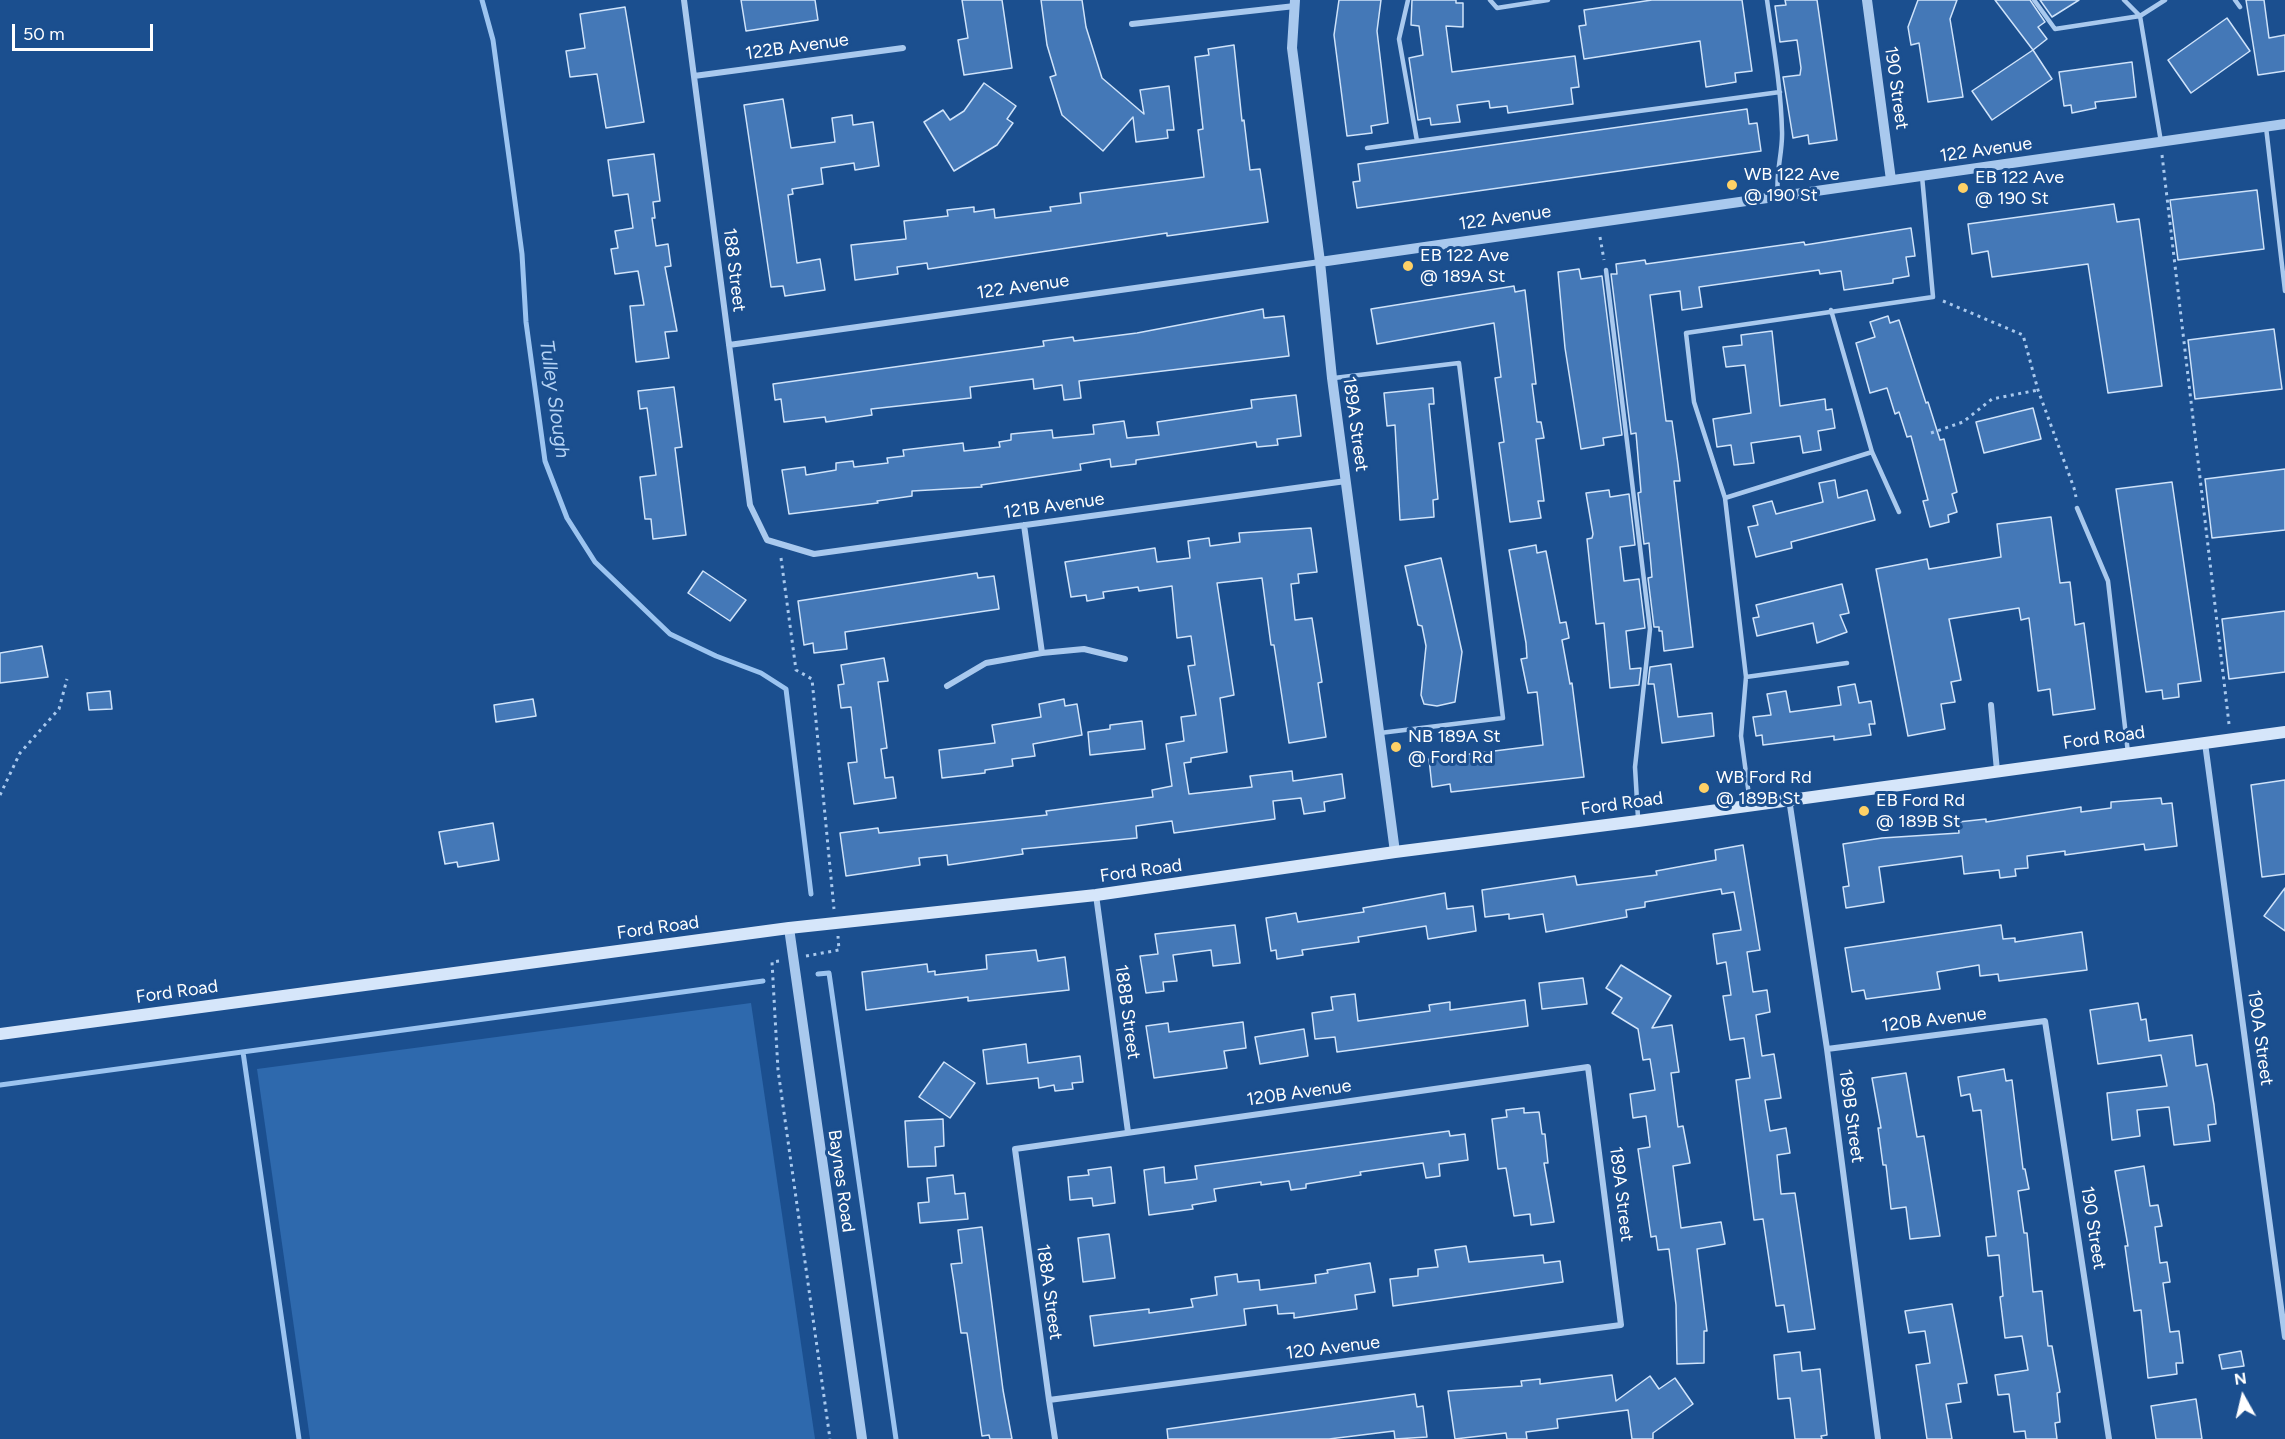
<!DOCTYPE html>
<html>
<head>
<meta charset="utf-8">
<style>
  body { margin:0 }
  #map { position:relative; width:2285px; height:1439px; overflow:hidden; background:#1b4f8f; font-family:Figtree,sans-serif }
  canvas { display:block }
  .north { position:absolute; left:2213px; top:1367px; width:60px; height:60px; -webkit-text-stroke:4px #1b4f8f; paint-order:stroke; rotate:352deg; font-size:16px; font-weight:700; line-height:24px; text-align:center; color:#fff }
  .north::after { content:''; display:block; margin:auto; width:21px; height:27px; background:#fff; clip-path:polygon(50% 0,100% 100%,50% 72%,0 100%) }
  .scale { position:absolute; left:12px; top:24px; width:141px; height:27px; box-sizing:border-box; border:3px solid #fff; border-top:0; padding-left:8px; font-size:18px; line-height:21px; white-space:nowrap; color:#fff; -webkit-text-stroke:4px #1b4f8f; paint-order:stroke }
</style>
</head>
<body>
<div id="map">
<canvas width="2285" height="1439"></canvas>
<div class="north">N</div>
<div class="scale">50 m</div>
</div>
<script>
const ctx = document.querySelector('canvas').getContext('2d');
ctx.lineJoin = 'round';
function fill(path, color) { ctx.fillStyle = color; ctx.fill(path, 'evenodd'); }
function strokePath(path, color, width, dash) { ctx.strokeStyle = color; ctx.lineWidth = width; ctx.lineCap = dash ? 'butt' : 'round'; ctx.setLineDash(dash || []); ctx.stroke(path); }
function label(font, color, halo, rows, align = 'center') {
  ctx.font = font + ' Figtree,sans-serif'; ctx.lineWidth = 6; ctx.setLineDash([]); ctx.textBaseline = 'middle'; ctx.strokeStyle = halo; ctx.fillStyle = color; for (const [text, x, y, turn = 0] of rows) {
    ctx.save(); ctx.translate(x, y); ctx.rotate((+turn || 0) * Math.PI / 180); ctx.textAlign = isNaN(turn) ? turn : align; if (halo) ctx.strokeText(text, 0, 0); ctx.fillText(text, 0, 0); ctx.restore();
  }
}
const green = new Path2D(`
  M751,1003L815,1439H310L257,1069Z`);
const stream = new Path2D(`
  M482,0L493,40L512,179L522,254L526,322L545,461L567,518L595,562L670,634L716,656L761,673L786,689L811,894
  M818,974L829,973L896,1439
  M243,1052L299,1439
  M0,1085L763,981`);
const building = new Path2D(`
  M741,0H815L818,20L746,31Z
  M962,0H1002L1012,68L964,75L958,40L968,38Z
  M1041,0H1082L1086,27L1102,78L1144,114L1140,90L1169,86L1174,130H1167L1168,138L1136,142L1133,117L1103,151L1062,115L1050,77L1056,75L1047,45Z
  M1339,0H1381L1377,31L1388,123L1371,126L1372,133L1347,136L1334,35Z
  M1412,0H1456V3H1463V27L1446,26L1452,72L1575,56L1579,87L1571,88L1573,104L1508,113L1507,106L1490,108L1489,101L1457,105L1460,122L1431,125L1430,118L1418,120L1409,58L1423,55L1419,26L1411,25Z
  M1652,0H1742L1752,71L1735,73L1736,82L1706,87L1700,41L1584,59L1579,26L1586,25L1584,10Z
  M1785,0H1817L1837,140L1809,144L1808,135L1793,138L1783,77L1800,75L1801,68L1797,40L1780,42L1775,6L1786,5Z
  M1918,0H1957L1950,19L1963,97L1928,102L1919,43L1911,45L1908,27Z
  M1995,0H2030L2045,22L2038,27L2047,39L2033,50Z
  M2040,0H2079L2052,17Z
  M2246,0H2264L2269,38L2285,35V71L2258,75Z
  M625,7L644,122L606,128L597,74L570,77L566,51L585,48L580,14Z
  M2227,18L2250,51L2191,93L2168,60Z
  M1234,45L1242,121L1244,120L1250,170L1260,169L1268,222L1167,236V233L928,269L927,263L897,267L898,274L855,280L851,245L906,239L904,221L948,216L947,210L974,207V212L994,209L995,218L1051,211L1050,207L1081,203L1080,193L1204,177L1198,130L1203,129L1195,57L1209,55L1208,49Z
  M2033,50L2052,79L1992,120L1972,91Z
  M2132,62L2136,97L2095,102L2096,108L2072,113L2071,105L2064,106L2059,72Z
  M984,83L1016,106L1007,119L1013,123L997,145L954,171L924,122L943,110L950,120L964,111Z
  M783,99L791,148L835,142L832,118L852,115L853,125L873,122L879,166L855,170L854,163L821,168L823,184L792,189L793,194L788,195L797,263L820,259L825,290L785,296L783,286L771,287L744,105Z
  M1747,109L1749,124L1757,123L1761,151L1357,208L1353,182L1360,181L1358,164Z
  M654,154L660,201L653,202L655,218H652L656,246L668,244L671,266L665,267L677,331L665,332L669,358L636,362L630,306L644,305L638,271L615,274L611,249L618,248L615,231L633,228L628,194L613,196L608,160Z
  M2257,190L2264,249L2178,260L2170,200Z
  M2114,204L2117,222L2139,219L2162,386L2108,393L2088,264L1992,277L1988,251L1972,254L1968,224Z
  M1911,228L1915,256L1906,257L1909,276L1893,279V283L1844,290L1841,271L1820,274L1819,270L1699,287L1702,307L1682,310L1680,291L1650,295L1666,421H1672L1678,464L1680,481H1674L1693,647L1664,651L1662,631H1659V627H1654L1648,578L1652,577L1649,543L1644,544L1638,493L1641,492L1636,433L1631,434L1611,274H1617L1616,264L1645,260L1646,264L1804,242L1805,245Z
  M1579,269L1581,279L1602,276L1622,435L1603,438L1604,445L1581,449L1565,348L1558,272Z
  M1514,286L1515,292L1525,290L1536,384H1532L1537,422H1541L1544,438L1536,439L1544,501H1538L1541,518L1510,522L1499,443L1504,442L1495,378L1501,377L1494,323L1377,344L1371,309Z
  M1263,309L1264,318L1284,316L1289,356L1079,381L1081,398L1064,400L1062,385L1034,389L1033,379L970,387L971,398L871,409L872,415L826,422L825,417L784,422L781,399L775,400L773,384L1044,346L1043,341L1073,337L1074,341L1137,333Z
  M1888,316L1890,323L1899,320L1926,403L1928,402L1940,440L1944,439L1957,492L1952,494L1957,512L1948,515L1949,522L1930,527L1923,501L1928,500L1911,436L1907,437L1899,412L1895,414L1887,388L1870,393L1856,343L1875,337L1870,322Z
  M2274,329L2282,389L2195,399L2188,340Z
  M1772,331L1780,406L1825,399L1826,410L1832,409L1835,428L1818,431L1821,450L1803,453L1800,436L1751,443L1754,463L1734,465L1731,445L1717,447L1713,419L1751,413L1745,365L1726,367L1723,347L1742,345L1741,335Z
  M674,387L682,447L675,448L686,535L653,539L651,519H645L640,477L656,475L647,408L640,409L638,391Z
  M1433,388L1434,404H1429L1438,499L1433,500L1434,517L1400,520L1395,425L1387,426L1384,393Z
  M1296,395L1301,436L1277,439L1278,445L1257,447L1256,442L1136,460V464L1111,467L1110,459L1080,464L1081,470L981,485L982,487L912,491V496L877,501L878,503L789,514L782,470L805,467L806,475L836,470V463L853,461L854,467L888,463L887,458L904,456L903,450L963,443L964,451L1000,447L999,442L1011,440V434L1052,430L1053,438L1094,434L1093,425L1124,421L1127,438L1159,435L1157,422L1252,408L1251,400Z
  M2033,408L2041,439L1984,453L1976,422Z
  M2285,469V530L2212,538L2205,479Z
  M1835,480L1838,498L1867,490L1875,520L1791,542L1792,548L1756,557L1748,527L1758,525L1753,506L1772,501L1776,514L1823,502L1819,483Z
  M2172,482L2201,681L2178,684L2179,697L2163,699L2162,690L2146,692L2116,489Z
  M1609,490L1610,497L1629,494L1635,545L1620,547L1624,581L1639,579L1645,628L1626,631L1630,669L1641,668L1639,685L1610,688L1604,623L1596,624L1587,539L1592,538L1593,534L1586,493Z
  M2051,517L2060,583L2070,582L2075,625L2084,623L2095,709L2053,715L2050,689L2038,691L2029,618L2021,620L2019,608L1949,619L1961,680L1951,682L1955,702L1941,704L1945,729L1908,736L1876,569L1927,559L1929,569L2001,557L1997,524Z
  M1311,528L1317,572L1298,574L1299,583L1291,584L1295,620L1312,618L1322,682L1318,683L1326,737L1289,743L1274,645H1271L1262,578L1217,583L1234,695L1220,698L1227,752L1191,758V762L1184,763L1189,794L1252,787L1250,776L1292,771L1293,781L1342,774L1345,798L1324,802L1325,811L1304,814L1301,798L1273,801L1275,819L1174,833L1172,821L1136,826L1137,838L1022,849L1023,854L948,865L947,855L919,858L920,865L846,876L840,833L878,828L879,833L1047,815L1046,811L1153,797L1152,790L1172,786L1166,744L1184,741L1181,717L1196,715L1188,666L1195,665L1191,636L1177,638L1172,586L1139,591L1138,587L1103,592L1104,598L1087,601L1086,595L1071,597L1065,562L1155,548L1157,562L1190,558L1188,541L1209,538L1210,546L1240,542L1239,533Z
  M1536,545L1537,553L1546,551L1560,623L1566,622L1569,638L1562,640L1570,684L1572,683L1584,777L1451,792L1450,784L1432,787L1429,759L1543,745L1537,692L1528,693L1521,659L1527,658L1526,643L1509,550Z
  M1441,558L1462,652L1455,702L1437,706L1424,704L1421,695L1426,646L1422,626L1418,625L1405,566Z
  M703,571L746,600L730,621L688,593Z
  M977,573L978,578L994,576L999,609L845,632L847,649L814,653L813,643L804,645L798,601Z
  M1842,584L1849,613L1840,615L1847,632L1817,643L1813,623L1757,636L1753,618L1759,617L1756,605Z
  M2285,611V672L2229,679L2222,619Z
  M42,646L48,677L0,683V653Z
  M884,658L888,681L878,682L887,748L881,749L885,778L893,777L896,798L854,804L848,763L857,762L851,707L841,708L838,685L844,684L841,665Z
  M1671,664L1678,717L1712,713L1714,736L1662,743L1654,684H1648L1650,667Z
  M1855,684L1859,703L1871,701L1875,724H1869L1871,735L1834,740V736L1763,745L1762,735L1756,736L1753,717L1771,715L1767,694L1786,691L1790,712L1841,705L1838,687Z
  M110,691L112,709L89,710L87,693Z
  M533,699L536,716L496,722L494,705Z
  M1064,699L1065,706L1077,704L1082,735L1033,744L1035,756L1012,759L1013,766L985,770V773L942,778L939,750L995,743L992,725L1041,717L1039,704Z
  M1142,721L1145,749L1090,755L1088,732L1110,729V725Z
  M2285,780V874L2262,877L2251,785Z
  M2161,798L2162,804L2172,803L2177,846L2145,850L2144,844L2065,855V851L2027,856L2028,868L2015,869L2016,876L2000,878L1999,870L1964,874L1962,856L1879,867L1884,902L1846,908L1843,887L1849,886L1843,844L1882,838L1959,833L1958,822L1986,819V822L2081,807V812L2111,808V802Z
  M493,823L499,860L458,867L457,862L445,864L439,832Z
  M1743,845L1760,950L1747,952L1753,992L1767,990L1770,1012L1756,1015L1762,1056L1774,1054L1781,1098L1765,1100L1770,1131L1786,1128L1790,1153L1777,1155L1781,1194L1795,1193L1815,1329L1788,1332L1784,1305L1776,1306L1763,1219L1754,1220L1736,1080L1750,1078L1744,1038L1730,1040L1723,996L1731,995L1726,962L1717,964L1713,934L1741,930L1734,892L1722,894L1721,889L1645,902V907L1626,910L1627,917L1546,932L1543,914L1509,919V914L1485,917L1482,890L1575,876L1577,885L1657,875L1656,871L1716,860L1715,850Z
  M2285,888V931L2264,916Z
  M1445,893L1447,909L1473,906L1476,931L1428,939L1426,926L1358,937L1359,942L1302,950L1303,955L1277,959L1276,950L1271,951L1266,918L1296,913L1298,922L1364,912L1363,908Z
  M1235,925L1240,963L1213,966L1211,950L1173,955L1177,981L1163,982L1164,991L1146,993L1140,956L1158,954L1155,934Z
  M2001,925L2003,939L2015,938V942L2082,932L2087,970L1999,981L1998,974L1980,976L1979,965L1937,972L1940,989L1866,999L1864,990L1852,992L1845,948Z
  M1036,950L1038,961L1065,957L1069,990L968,1001V997L866,1010L862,972L927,964L928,972L935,971V975L987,969L986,955Z
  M1621,965L1671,996L1652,1028L1672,1025L1679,1072L1671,1073L1678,1127L1683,1126L1690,1163L1673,1166L1681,1228L1721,1222L1725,1244L1697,1249L1707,1331H1704V1363L1677,1364L1676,1305L1669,1249L1658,1250L1656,1236L1651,1237L1638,1149L1650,1147L1646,1116L1633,1118L1630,1094L1655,1090L1650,1059L1643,1060L1638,1029L1612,1013L1622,998L1606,988Z
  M1583,978L1587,1004L1542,1009L1539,983Z
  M1355,994L1358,1021L1430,1011L1429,1005L1450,1002V1010L1525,1000L1528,1026L1337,1052L1335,1037L1315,1039L1312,1013L1333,1010L1331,997Z
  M2138,1003L2141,1020L2146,1019L2149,1041L2192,1035L2196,1066L2207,1064L2214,1105L2216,1124L2208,1125L2210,1141L2174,1145L2169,1107L2137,1110L2140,1136L2112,1140L2107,1093L2167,1086L2161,1055L2098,1064L2090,1010Z
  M1243,1022L1246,1048L1224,1051L1227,1068L1154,1078L1146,1026L1168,1023L1169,1032Z
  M1304,1029L1308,1056L1260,1064L1255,1037Z
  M1026,1044L1028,1063L1080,1056L1083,1082L1072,1083L1073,1089L1055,1091L1054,1085L1039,1088L1038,1078L987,1084L983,1050Z
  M944,1062L975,1083L950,1118L919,1097Z
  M2004,1069L2006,1081L2012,1080L2023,1169H2025L2029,1189L2018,1191L2024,1233H2027L2033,1292L2042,1291L2048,1346H2052L2060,1392L2057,1393L2060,1422L2055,1423L2057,1439H2026L2025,1431L2014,1432L2009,1394L1998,1395L1995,1375L2028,1370L2022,1336L2005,1338L2000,1297L2003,1296L1999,1255L1988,1256L1986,1237L1996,1236L1981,1110L1973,1111L1970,1094L1961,1096L1958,1077Z
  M1906,1073L1917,1137L1924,1136L1940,1236L1910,1239L1906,1207L1891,1209L1886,1165H1883L1878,1128H1881L1872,1078Z
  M1524,1108V1113L1539,1112L1542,1134H1545L1548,1163H1544L1554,1222L1531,1225L1530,1214L1514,1216L1506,1168L1498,1169L1492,1119L1507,1117L1506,1110Z
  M943,1119L944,1146L935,1147L936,1166L908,1167L905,1121Z
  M1449,1131L1450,1136L1465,1134L1468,1160L1439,1164L1440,1176L1426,1178L1423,1163L1360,1172L1361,1175L1306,1184V1188L1291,1190L1289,1181L1261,1185V1182L1214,1189L1216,1201L1192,1205L1193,1209L1149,1215L1144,1170L1164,1167L1165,1183L1197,1179L1195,1166Z
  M2144,1166L2150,1206L2158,1205L2162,1226L2155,1227L2160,1263L2167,1262L2170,1282L2163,1283L2170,1332L2179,1331L2183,1363H2176L2177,1374L2148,1378L2141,1310L2134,1311L2125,1246H2128L2115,1171Z
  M1111,1167L1115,1203L1093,1206L1092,1198L1070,1200L1068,1177L1089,1175L1088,1170Z
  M953,1175L955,1194L965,1193L968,1219L920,1223L918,1203L929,1202L927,1178Z
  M982,1227L1003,1390L1012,1439H990L989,1435L982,1436L967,1333H961L954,1283L951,1264L962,1263L958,1230Z
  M1109,1234L1115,1278L1083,1282L1078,1238Z
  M1466,1246L1469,1262L1543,1255L1544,1263L1560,1261L1563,1282L1393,1306L1390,1279L1418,1276V1269L1438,1267L1435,1250Z
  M1370,1263L1375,1292L1355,1295L1357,1309L1294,1318V1313L1278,1314L1277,1305L1244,1309L1246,1325L1094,1346L1090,1316L1149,1309V1313L1193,1307L1191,1299L1217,1295L1215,1277L1237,1274L1238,1282L1259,1280L1260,1290L1316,1283L1315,1275L1328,1273L1327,1270Z
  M1952,1304L1967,1383L1958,1384L1961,1402L1946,1404L1952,1439H1927L1916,1365L1930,1363L1925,1331L1909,1333L1905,1311Z
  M2241,1351L2244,1366L2222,1369L2219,1355Z
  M1800,1352L1802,1371L1820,1369L1827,1435L1821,1436L1822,1439H1795L1790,1398L1778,1399L1774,1355Z
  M1612,1375L1616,1401L1650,1376L1659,1389L1675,1378L1693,1404L1653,1433V1439H1632L1628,1410L1557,1419L1558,1428L1526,1432L1527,1439H1507L1506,1433L1455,1439L1448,1391L1522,1386L1521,1381L1540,1379V1384Z
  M1415,1394L1417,1407L1423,1406L1427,1437L1395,1439L1394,1431L1329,1439H1168L1167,1429Z
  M2196,1399L2202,1439H2156L2151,1406Z`);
const path = new Path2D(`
  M2162,155L2229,724
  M1600,237L1604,260
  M1943,301L2023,335L2038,390L2074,488L2076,497
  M1931,433L1963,422L1992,399L2038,390
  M781,558L796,670L812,679L834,909
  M0,795L20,753L59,709L67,679
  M806,956L839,950L838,936
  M779,961L772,962L778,1070L830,1439`);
const service = new Path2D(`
  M1408,0L1399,39L1417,141L1780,92
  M1490,0L1497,8L1548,0
  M1767,0C1773,43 1781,87 1782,131C1783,153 1775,173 1778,196
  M2034,0L2055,29L2140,16L2165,0
  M2124,0L2140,16L2161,142
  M2235,0L2240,7
  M2266,127L2285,291
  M1367,148L1417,141
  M1606,270L1650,629L1635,767L1638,818
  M1831,310L1872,452L1899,512
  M1334,378L1459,363L1503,718L1380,733
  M1725,498L1872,452
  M2077,508L2108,581L2128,753
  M1746,677L1847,663
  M1750,803L1741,736L1746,677L1725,498L1694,402L1686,333L1933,297L1922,176`);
const minor = new Path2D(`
  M684,0L750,505L767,540L814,554L1346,481
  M1132,24L1295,6
  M694,76L903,48
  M729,345L1320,262
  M1024,525L1042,653
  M947,686L986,663L1042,653L1084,649L1125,659
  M1991,705L1997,771
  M2205,743L2285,1337
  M1789,799L1827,1049L1878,1439
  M1096,895L1128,1132
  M1827,1049L2045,1021L2109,1439
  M1049,1400L1621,1325L1588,1067L1015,1149L1049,1400L1055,1439`);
const tertiary = new Path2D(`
  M1295,0L1292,48L1320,262L1332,378L1395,852
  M1867,0L1891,180
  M1320,262L2285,124
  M789,928L862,1439`);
const secondary = new Path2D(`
  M0,1034L789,928L1096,895L1395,852L1638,821L2285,732`);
const markers = [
  [1732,185,6,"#ffd166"],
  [1963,188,6,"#ffd166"],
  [1408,266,6,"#ffd166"],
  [1396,747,6,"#ffd166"],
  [1704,788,6,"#ffd166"],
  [1864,811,6,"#ffd166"]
];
const streetNames = [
  ["122B Avenue",797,47,-8],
  ["190 Street",1896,88,82],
  ["122 Avenue",1986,150,-8],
  ["122 Avenue",1505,218,-8],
  ["188 Street",734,270,83],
  ["122 Avenue",1023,287,-8],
  ["189A Street",1355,424,82],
  ["121B Avenue",1054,506,-8],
  ["Ford Road",2104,738,-8],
  ["Ford Road",1622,804,-8],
  ["Ford Road",1141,871,-8],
  ["Ford Road",658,928,-8],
  ["Ford Road",177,992,-8],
  ["188B Street",1127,1012,82],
  ["120B Avenue",1934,1020,-7],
  ["190A Street",2260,1038,82],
  ["120B Avenue",1299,1093,-8],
  ["189B Street",1851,1116,82],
  ["Baynes Road",841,1181,82],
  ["189A Street",1621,1194,83],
  ["190 Street",2093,1228,81],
  ["188A Street",1049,1292,82],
  ["120 Avenue",1333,1348,-7]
];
const poiNames = [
  ["WB 122 Ave",1744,175],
  ["@ 190 St",1744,196],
  ["EB 122 Ave",1975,178],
  ["@ 190 St",1975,199],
  ["EB 122 Ave",1420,256],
  ["@ 189A St",1420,277],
  ["NB 189A St",1408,737],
  ["@ Ford Rd",1408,758],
  ["WB Ford Rd",1716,778],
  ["@ 189B St",1716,799],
  ["EB Ford Rd",1876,801],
  ["@ 189B St",1876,822]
];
const waterNames = [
  ["Tulley Slough",554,399,82]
];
fill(green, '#2e69ad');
strokePath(stream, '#9cc4f0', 5);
fill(building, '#4478b7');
strokePath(building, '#cfe3fa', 1.5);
strokePath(path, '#a9c9ee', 3, [3, 4.5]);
strokePath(service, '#a9c9ee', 4.5);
strokePath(minor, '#a9c9ee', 6);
strokePath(tertiary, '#a9c9ee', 10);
strokePath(secondary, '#d6e6fa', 12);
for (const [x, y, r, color] of markers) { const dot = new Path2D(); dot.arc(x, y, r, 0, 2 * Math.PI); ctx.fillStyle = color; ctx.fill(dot); strokePath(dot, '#1b4f8f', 2); }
label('18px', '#fff', '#1b4f8f', streetNames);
label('18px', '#fff', '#1b4f8f', poiNames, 'left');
label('italic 20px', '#b5d3f5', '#1b4f8f', waterNames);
</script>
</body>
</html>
